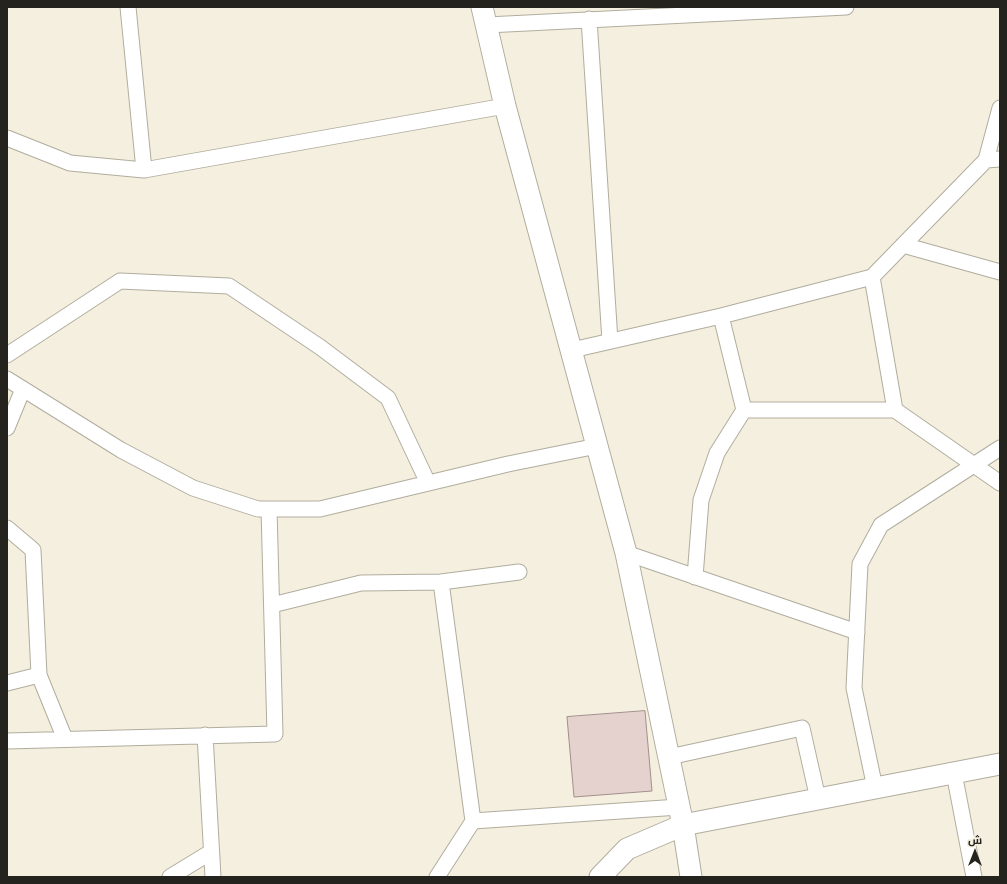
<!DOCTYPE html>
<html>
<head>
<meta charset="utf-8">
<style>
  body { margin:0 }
  #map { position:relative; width:1007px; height:884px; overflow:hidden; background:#f4efdf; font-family:"Space Grotesk",Cairo,sans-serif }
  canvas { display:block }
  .frame { position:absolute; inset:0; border:8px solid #24231d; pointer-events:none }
  .north { position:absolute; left:955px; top:832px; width:40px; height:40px; -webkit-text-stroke:3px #f4efdf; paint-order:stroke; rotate:0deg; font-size:11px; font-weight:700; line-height:16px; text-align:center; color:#24231d }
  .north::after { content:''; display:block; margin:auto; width:14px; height:18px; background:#24231d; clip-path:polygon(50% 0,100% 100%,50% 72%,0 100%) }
</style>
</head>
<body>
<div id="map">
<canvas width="1007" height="884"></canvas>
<div class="frame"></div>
<div class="north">ش</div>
</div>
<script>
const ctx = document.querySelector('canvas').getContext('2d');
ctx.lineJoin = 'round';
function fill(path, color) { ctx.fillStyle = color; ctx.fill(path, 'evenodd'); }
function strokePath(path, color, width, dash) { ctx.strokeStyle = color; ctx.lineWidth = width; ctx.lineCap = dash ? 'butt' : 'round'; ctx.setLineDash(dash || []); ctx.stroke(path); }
const building = new Path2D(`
  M645,711L652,791L574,797L567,717Z`);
const street = new Path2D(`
  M128,7L144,170
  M589,19L610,341
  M487,25L846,7
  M7,138L70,163L144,170L505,106
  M986,160L1000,159
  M903,245L1000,272
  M872,277L895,410L1000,483
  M721,316L744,410
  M572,350L721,316L872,277L986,160L1000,108
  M7,355L120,281L229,286L320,347L388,398L428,483
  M7,379L121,450L193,488L258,509H320L508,464L597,446
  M7,428L23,389
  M7,528L33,550L39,675L65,739
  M626,553L857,632
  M695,577L701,500L717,453L744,410H895
  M272,605L361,583L441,582L519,572
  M7,683L39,675
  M205,735L213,877
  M7,741L275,734L269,509
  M669,757L802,728L818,799
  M954,773L974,877
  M875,788L854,688L860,564L881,525L1000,448
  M473,821L679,807
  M170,877L211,852
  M437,877L473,821L441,582`);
const secondary = new Path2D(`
  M482,7L505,106L626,553L683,825L691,877
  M600,877L627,849L683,825L1000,764`);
fill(building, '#e5d2ce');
strokePath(building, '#a18f8b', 1);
strokePath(street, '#b1ad9e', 17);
strokePath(secondary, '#b1ad9e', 23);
strokePath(street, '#fff', 15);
strokePath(secondary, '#fff', 21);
</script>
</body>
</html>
